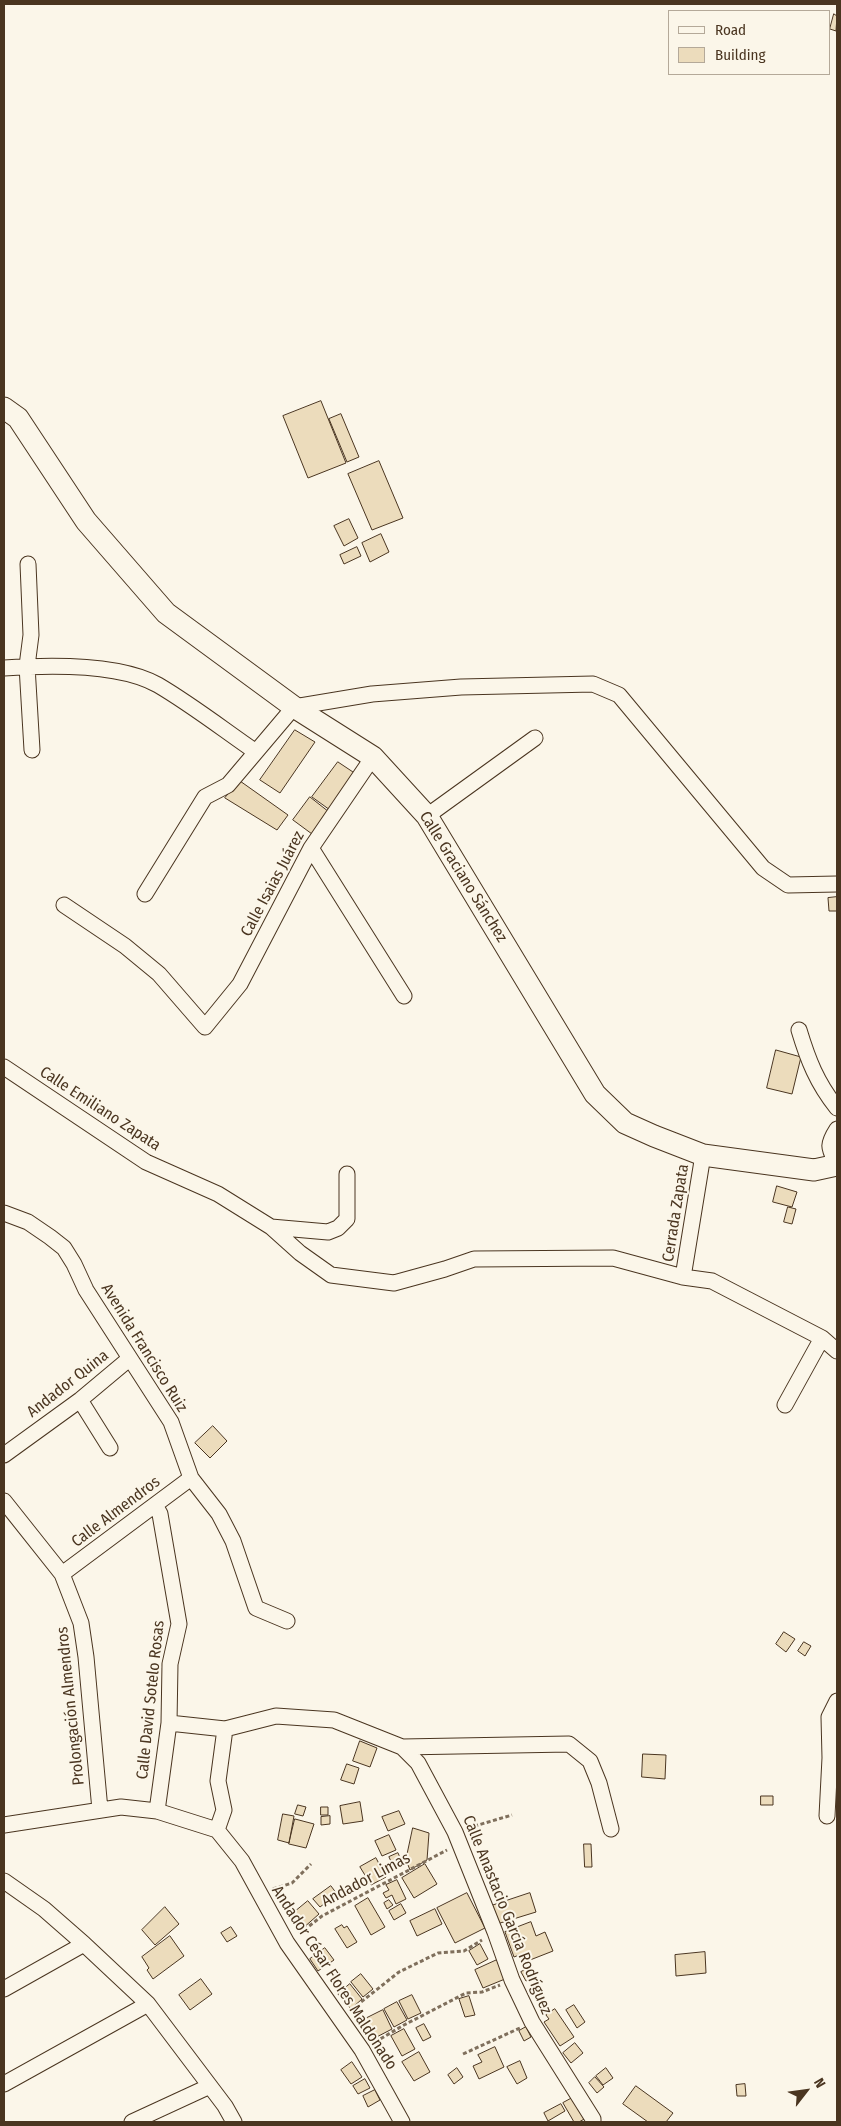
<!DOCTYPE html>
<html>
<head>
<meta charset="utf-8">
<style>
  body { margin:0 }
  #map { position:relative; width:841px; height:2126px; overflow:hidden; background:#fbf6e9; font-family:"Fira Sans Condensed",sans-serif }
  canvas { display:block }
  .frame { position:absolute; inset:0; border:5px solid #4a3520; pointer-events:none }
  .legend { position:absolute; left:668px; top:10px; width:162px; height:65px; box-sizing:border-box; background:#fbf6e9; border:1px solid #b4a999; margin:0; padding:6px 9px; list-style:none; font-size:15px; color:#4a3520 }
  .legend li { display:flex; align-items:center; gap:10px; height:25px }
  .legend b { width:25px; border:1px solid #b4a999 }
  .north { position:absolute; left:781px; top:2066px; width:50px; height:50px; -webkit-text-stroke:4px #fbf6e9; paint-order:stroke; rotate:60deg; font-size:14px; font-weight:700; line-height:20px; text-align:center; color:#4a3520 }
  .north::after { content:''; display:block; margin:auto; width:18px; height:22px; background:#4a3520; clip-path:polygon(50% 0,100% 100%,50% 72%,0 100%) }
</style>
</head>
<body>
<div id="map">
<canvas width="841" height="2126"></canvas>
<div class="frame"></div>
<ul class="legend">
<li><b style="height:6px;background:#fbf6e9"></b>Road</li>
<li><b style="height:14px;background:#ecdcbc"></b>Building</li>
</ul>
<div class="north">N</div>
</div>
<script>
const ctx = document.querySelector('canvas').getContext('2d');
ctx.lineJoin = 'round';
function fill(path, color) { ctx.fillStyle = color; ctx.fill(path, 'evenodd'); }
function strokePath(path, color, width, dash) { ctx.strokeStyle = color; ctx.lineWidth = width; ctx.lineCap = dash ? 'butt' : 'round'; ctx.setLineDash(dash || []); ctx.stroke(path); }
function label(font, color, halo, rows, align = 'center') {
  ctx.font = font + ' "Fira Sans Condensed",sans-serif'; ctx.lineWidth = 4; ctx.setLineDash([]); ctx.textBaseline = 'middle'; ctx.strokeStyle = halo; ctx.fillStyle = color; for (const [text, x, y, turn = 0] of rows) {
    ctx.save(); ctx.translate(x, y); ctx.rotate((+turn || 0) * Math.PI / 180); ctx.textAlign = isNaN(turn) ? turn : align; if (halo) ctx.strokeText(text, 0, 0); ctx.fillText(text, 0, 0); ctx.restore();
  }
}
const building = new Path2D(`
  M834,14L837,16L836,31L830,29Z
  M321,401L346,463L308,478L283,416Z
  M341,414L359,457L347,462L329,419Z
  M379,461L403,518L372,530L348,474Z
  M349,519L358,538L344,546L334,526Z
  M381,534L389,552L370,562L362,543Z
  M357,547L361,556L344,564L340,555Z
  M295,730L315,742L280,793L260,780Z
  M338,762L356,774L330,810L312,797Z
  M240,781L288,815L277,830L225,798Z
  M310,797L329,812L312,834L293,820Z
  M837,897V911H829L828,898Z
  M776,1050L801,1057L792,1094L767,1088Z
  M777,1186L797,1192L792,1207L773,1202Z
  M788,1207L796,1209L792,1224L784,1222Z
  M213,1426L227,1441L210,1458L195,1443Z
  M784,1632L795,1639L786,1652L776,1644Z
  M804,1642L811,1646L805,1656L798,1651Z
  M360,1741L377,1748L370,1767L353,1761Z
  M643,1754L666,1755L665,1779L642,1777Z
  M347,1764L359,1768L354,1784L341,1780Z
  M761,1796H773V1805H761Z
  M360,1802L363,1821L343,1824L340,1806Z
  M298,1805L306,1807L303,1816L295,1814Z
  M321,1807H328V1815H321Z
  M399,1811L405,1824L388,1831L382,1817Z
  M283,1814L294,1816L289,1843L278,1840Z
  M330,1816V1824L321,1825V1817Z
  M295,1819L314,1824L306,1848L289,1844Z
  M413,1828L429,1833L427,1860L410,1870L406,1860Z
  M389,1835L396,1850L382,1856L375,1841Z
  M584,1844H591L592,1867H585Z
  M398,1853L403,1864L394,1868L389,1857Z
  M376,1858L386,1877L371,1885L360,1867Z
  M425,1864L437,1884L414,1898L402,1878Z
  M397,1880L406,1899L396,1904L392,1895L386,1898L383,1893L389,1890L386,1885Z
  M331,1886L337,1894L320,1907L313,1899Z
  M467,1893L485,1928L455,1943L437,1908Z
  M530,1893L536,1912L497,1924L491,1906Z
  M368,1898L385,1927L371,1935L355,1906Z
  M389,1900L393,1905L387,1909L384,1903Z
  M308,1901L319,1914L302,1929L291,1915Z
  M401,1904L406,1913L394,1920L389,1911Z
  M165,1907L179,1924L155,1945L142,1930Z
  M435,1909L442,1924L417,1936L410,1921Z
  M531,1922L536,1936L545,1932L553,1951L530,1960L527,1952L514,1957L505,1932Z
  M342,1925L344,1928L347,1926L357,1942L347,1948L335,1929Z
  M231,1927L237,1936L227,1942L221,1933Z
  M170,1936L184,1956L153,1979L147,1970L149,1968L142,1957Z
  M480,1944L488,1959L477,1965L469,1951Z
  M325,1948L334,1960L318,1971L310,1959Z
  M705,1952L706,1973L676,1976L675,1955Z
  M497,1960L505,1979L483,1988L475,1970Z
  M529,1968L534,1977L526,1981L521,1972Z
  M361,1974L373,1989L363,1997L351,1982Z
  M201,1979L212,1994L190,2010L179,1995Z
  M350,1984L362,1999L351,2009L338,1994Z
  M412,1995L421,2013L408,2019L399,2001Z
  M469,1996L475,2015L465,2017L459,1999Z
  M397,2002L407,2020L394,2027L384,2009Z
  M574,2005L585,2022L577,2028L566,2010Z
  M555,2009L574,2037L560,2046L544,2022L549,2019L546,2015Z
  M383,2010L392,2029L369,2041L359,2022Z
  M424,2024L431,2037L423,2041L416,2028Z
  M526,2027L531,2037L524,2041L519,2031Z
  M404,2029L415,2049L402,2056L391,2036Z
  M575,2043L583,2053L571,2063L563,2053Z
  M495,2047L504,2067L479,2079L473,2066L482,2062L478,2055Z
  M419,2052L430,2072L414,2081L402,2062Z
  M520,2061L527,2078L517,2084L507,2067Z
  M352,2062L362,2077L351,2084L341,2070Z
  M457,2068L463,2077L454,2084L448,2075Z
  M606,2068L613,2078L603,2085L596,2076Z
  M595,2077L604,2087L597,2093L589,2083Z
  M365,2079L370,2088L358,2094L353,2086Z
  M745,2084L746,2096H737L736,2085Z
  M636,2086L673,2113L666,2122H648L623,2104Z
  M375,2090L380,2100L368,2107L363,2096Z
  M574,2097L586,2118L579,2122H574L563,2103Z
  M561,2104L565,2111L548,2121L544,2113Z`);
const path = new Path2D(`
  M468,1828L512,1815
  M273,1889L292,1883L311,1864
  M299,1934L322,1916L447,1850
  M351,2010L399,1972L438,1953L464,1951L482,1940
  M375,2042L404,2025L466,1993L482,1992L500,1985
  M463,2054L520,2028`);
const street = new Path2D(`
  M28,564L31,635L27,666L32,750
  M4,668C48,665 119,663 158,685C192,705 224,730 256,752
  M427,816L535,738
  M311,848L404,996
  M145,894L205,797L228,785L294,707L372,694L461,687L593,684L619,695L763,868L788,885L837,884
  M64,905L125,946L159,974L205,1027L240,984L311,848L373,757
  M799,1030C808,1060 817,1083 837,1108
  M4,1067L146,1162L218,1194L271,1227L300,1253L331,1275L394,1283L445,1269L474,1259L613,1258L683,1277L712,1281L822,1338L837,1351
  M837,1129C826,1146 829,1148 837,1165
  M4,1213L28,1222L50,1237L64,1248L74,1264L86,1290L171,1422L191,1478L219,1514L233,1541L256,1608L287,1621
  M271,1227L328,1232L338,1228L347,1219V1174
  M683,1277L703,1155
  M80,1400L110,1448
  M785,1405L822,1338
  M4,1455L80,1400L129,1359
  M4,1501L62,1574L81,1623L86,1657L100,1810
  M155,1505L160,1514L179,1624L170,1664L169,1723L157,1811
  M62,1574L191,1478
  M169,1723L225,1729L276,1716L334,1720L402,1747L569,1744L590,1761L599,1783L611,1829
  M402,1747L418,1763L455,1832L495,1932L512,1980L532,2022L593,2119V2122
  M827,1816L830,1758L829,1717L837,1701
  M4,1825L121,1807L157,1811L217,1830L242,1861L287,1943L362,2050L402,2122
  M217,1830L224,1810L218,1781L225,1729
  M4,1881L44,1909L84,1944L148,2004L225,2106L234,2122
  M4,1989L84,1944
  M4,2084L148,2004
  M132,2122L210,2086`);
const secondary = new Path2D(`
  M4,408L18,418L86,521L166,613L294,707L373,757L427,816L595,1094L625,1123L654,1136L703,1155L814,1170L837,1165`);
const streetNames = [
  ["Calle Graciano Sánchez",463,877,58],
  ["Calle Isaias Juárez",273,884,-62],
  ["Calle Emiliano Zapata",100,1109,33],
  ["Cerrada Zapata",676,1213,-81],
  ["Avenida Francisco Ruiz",144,1348,58],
  ["Andador Quina",68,1384,-38],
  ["Calle Almendros",116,1512,-37],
  ["Calle David Sotelo Rosas",151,1700,-84],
  ["Prolongación Almendros",71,1706,-96],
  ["Andador Limas",366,1880,-28],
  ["Calle Anastacio García Rodríguez",507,1915,68],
  ["Andador César Flores Maldonado",334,1978,57]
];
fill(building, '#ecdcbc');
strokePath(building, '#4a3520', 1);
strokePath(street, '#4a3520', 17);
strokePath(secondary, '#4a3520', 23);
strokePath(path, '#7f6f5c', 3, [4, 2.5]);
strokePath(street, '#fbf6e9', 15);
strokePath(secondary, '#fbf6e9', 21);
label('16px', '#4a3520', '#fbf6e9', streetNames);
</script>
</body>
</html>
